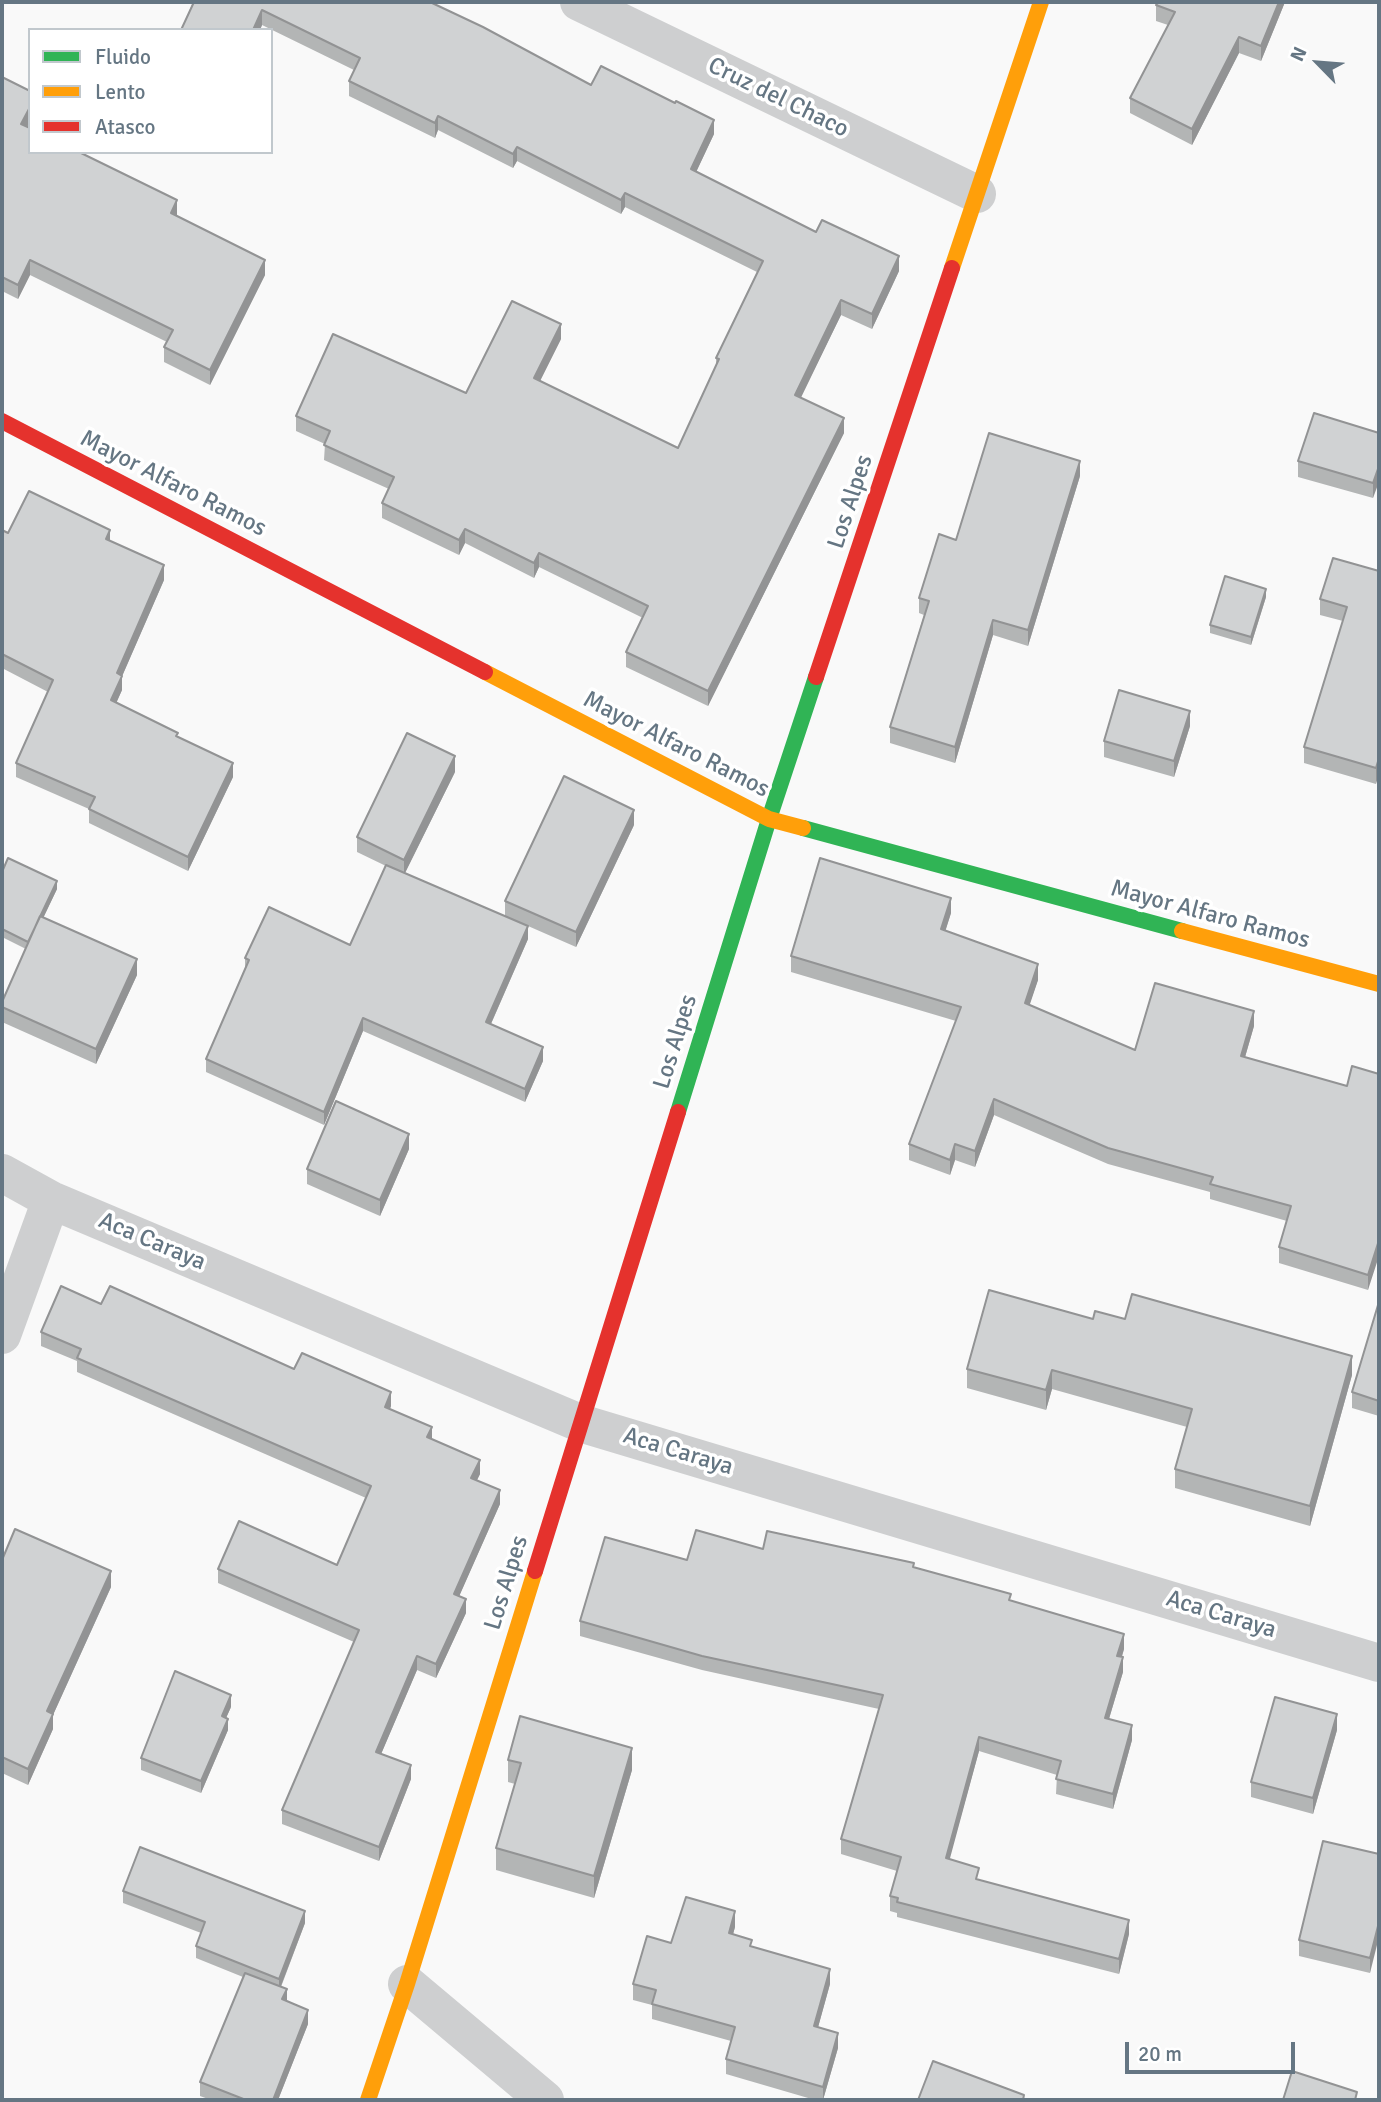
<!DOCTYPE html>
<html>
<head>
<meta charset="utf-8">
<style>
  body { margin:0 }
  #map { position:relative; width:1381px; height:2102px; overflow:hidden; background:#f9f9f9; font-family:Signika,sans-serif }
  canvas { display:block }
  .frame { position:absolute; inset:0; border:4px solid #657683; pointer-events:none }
  .legend { position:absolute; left:28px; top:28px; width:245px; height:126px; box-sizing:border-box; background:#fff; border:2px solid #c1c8cd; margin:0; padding:9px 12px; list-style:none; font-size:21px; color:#657683 }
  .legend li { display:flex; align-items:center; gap:14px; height:35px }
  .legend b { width:35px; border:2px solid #c1c8cd }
  .north { position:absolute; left:1283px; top:28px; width:70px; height:70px; -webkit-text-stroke:5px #fff; paint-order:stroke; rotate:295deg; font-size:19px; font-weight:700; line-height:28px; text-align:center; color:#657683 }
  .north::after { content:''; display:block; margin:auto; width:24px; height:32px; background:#657683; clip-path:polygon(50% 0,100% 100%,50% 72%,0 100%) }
  .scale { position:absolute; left:1125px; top:2042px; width:170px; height:32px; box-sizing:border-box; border:4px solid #657683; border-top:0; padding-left:9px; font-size:21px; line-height:24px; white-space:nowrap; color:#657683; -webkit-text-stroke:5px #fff; paint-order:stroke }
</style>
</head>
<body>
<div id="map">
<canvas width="1381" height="2102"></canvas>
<div class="frame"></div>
<ul class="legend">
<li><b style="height:9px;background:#30b455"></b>Fluido</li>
<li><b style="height:9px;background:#ff9f0a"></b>Lento</li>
<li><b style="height:9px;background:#e5322d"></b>Atasco</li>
</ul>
<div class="north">N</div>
<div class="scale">20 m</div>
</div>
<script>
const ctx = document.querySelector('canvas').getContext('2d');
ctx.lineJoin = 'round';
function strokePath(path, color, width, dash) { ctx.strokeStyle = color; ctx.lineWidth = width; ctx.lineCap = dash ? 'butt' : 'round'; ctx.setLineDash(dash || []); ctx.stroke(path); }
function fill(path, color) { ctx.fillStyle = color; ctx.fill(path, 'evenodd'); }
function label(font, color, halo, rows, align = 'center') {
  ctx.font = font + ' Signika,sans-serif'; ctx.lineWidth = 7; ctx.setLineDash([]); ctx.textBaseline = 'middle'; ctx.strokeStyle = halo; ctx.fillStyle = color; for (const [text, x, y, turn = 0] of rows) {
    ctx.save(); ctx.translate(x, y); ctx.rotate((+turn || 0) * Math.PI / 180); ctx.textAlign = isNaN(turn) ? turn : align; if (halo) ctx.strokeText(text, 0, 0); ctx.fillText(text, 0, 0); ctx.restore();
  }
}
const street = new Path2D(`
  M579,2L977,194
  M2,1173L51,1200L580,1423L1379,1663
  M2,1335L51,1200
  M407,1984L545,2100`);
const fast = new Path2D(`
  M803,828L1182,931
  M678,1112L769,819L816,677`);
const slow = new Path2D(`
  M952,268L1041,2
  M485,672L769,819L803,828
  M1182,931L1379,984
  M368,2100L407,1984L535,1571`);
const jam = new Path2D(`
  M2,421L485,672
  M816,677L952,268
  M535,1571L678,1112`);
const wall = new Path2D(`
  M192,2H430L591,85L714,134L696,172L816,232L899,271L872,329L841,315L800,398L844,433L708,706L626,667V652L643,618L539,567L534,578L465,543L459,555L382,518V503L389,489L324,460L325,444L296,431V416L466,393L561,339L540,381L678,448L716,366V358L757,272L625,207L621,214L517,161L513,168L438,130L435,138L349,96V81L354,70L262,25L260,30H181L193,2Z
  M1158,2H1285L1261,61L1239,53L1192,145L1130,113V98L1168,25L1156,21V5Z
  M2,77L27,127L177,216L265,275L210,385L164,362V347L167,342L30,275L18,299L2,291Z
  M1379,433L1373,498L1298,477V461Z
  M1080,476L1028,646L993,635L955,763L890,743V727L924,615L919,613V598L956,540Z
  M2,530L8,533L110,541L164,580L122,676V690L116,703L178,737L233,777L188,871L89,823V809L16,777V763L48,692L2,668Z
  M1379,571L1376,784L1304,763V747L1343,621L1320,615V599Z
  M1266,597L1251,645L1210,633V625Z
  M1190,726L1174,777L1104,757V741Z
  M455,772L405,873L505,916V901L634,825L576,947L528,926V939L491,1024L543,1061L525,1102L363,1031L324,1125L206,1072V1059L245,968V958L350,945L386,866L357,852V837Z
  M2,872L57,889L43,918L137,975L96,1064L2,1022V1002L26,949L2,937Z
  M951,913L945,931L1038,980L1029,1005L1135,1050L1254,1026L1245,1057L1347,1086L1379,1074L1368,1290L1279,1263V1247L1287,1221L1210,1199V1192L1108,1164L994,1115L975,1167L955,1160L950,1175L909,1160V1144L956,1021L791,972V956Z
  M409,1149L380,1216L307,1184V1169Z
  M101,1304L294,1369L391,1406L390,1409L480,1474L477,1480L500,1504L459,1596L466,1613L436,1678L417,1670L381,1754L411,1779L379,1861L282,1824V1810L354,1642L218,1583V1569L337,1565L366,1498L77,1372V1361L41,1346V1332Z
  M1379,1305V1416L1352,1408V1392Z
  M1093,1319H1125L1352,1375L1310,1526L1175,1488V1469L1187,1427L1052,1389L1046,1410L967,1388V1369Z
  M763,1549L914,1567L1011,1601L1124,1649L1122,1657L1123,1672L1109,1719L1132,1740L1113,1809L1056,1794L1057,1775L979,1751L949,1859L979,1880L1129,1934L1119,1974L897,1917V1913L890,1911V1896L897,1871L841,1854V1839L879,1709L702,1670L580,1636V1621L687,1560Z
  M2,1560L111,1587L53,1715V1729L28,1785L2,1773Z
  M231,1707L226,1718L228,1730L201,1793L141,1770V1758Z
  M1337,1730L1313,1814L1251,1797V1782Z
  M508,1760L632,1770L594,1898L496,1870V1848L515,1784L508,1782Z
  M1379,1854L1370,1973L1299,1956V1940Z
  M123,1891L305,1923L281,1987L287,2001L308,2024L278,2100H211L200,2096V2082L243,1977L196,1958V1946L201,1933L123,1903Z
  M735,1927L733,1934L752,1947L830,1984L818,2027L838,2048L823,2100H815L726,2074V2059L731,2041L652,2019V2005L633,2000V1984L671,1943Z`);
const shadedWall = new Path2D(`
  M1279,2H1285L1261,61V46Z
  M262,10V25L260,30H253Z
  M1239,37V53L1192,145V129Z
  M30,107V122L21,138V124Z
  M438,116V130L435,138V123Z
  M714,120V134L691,183V169Z
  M517,147V161L513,168V154Z
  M625,193V207L621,214V200Z
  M177,200V215L171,228V213Z
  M899,256V271L872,329V314Z
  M30,260V275L18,299V285Z
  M265,260V275L210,385V370Z
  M841,300V315L795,410V395Z
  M561,324V339L534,393V378Z
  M844,418V433L708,706V691Z
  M1080,461V476L1028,646V630Z
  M1379,466V482L1373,498V483Z
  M465,529V543L459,555V540Z
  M110,530V544L106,539Z
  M539,553V567L534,578V563Z
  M164,565V580L117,688V673Z
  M1266,589V597L1251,645V637Z
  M993,620V635L955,763V747Z
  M122,676V690L111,715V700Z
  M1190,711V726L1174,777V761Z
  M455,756V772L404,875V860Z
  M1379,758V774L1376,784V768Z
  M233,763V777L188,871V857Z
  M634,810V825L576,947V932Z
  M57,881V889L28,950V942Z
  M951,898V913L941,945V929Z
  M528,926V939L486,1035V1022Z
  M137,959V975L96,1064V1049Z
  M1038,964V980L1025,1019V1003Z
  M1254,1011V1026L1241,1071V1056Z
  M363,1018V1031L324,1125V1112Z
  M543,1047V1061L525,1102V1089Z
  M994,1099V1115L975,1167V1151Z
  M409,1134V1149L380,1216V1200Z
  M955,1144V1160L950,1175V1160Z
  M1379,1240V1256L1368,1290V1275Z
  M1352,1356V1375L1310,1526V1506Z
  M1052,1370V1389L1046,1410V1390Z
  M391,1392V1406L385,1421V1407Z
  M432,1427V1441L427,1437Z
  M480,1460V1474L471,1492V1478Z
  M500,1490V1504L454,1608V1594Z
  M111,1571V1587L53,1715V1729L28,1785V1769L47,1711Z
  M466,1599V1613L436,1678V1664Z
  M1124,1634V1649L1117,1671V1656Z
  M417,1656V1670L376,1766V1752Z
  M1123,1657V1672L1105,1732V1718Z
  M231,1695V1707L222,1727V1716Z
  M1337,1714V1730L1313,1814V1798Z
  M228,1719V1730L201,1793V1781Z
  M1132,1725V1740L1113,1809V1794Z
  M979,1737V1751L946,1873V1858Z
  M632,1748V1770L594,1898V1876Z
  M411,1765V1779L379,1861V1847Z
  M305,1911V1923L279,1991V1979Z
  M735,1911V1927L729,1949V1933Z
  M1129,1920V1934L1119,1974V1959Z
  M1379,1922V1937L1370,1973V1958Z
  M830,1969V1984L814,2042V2026Z
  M287,1989V2003L282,1999Z
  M308,2010V2024L278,2100H273Z
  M838,2033V2048L823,2100V2087Z`);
const building = new Path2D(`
  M194,2H430L483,27L591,85L601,66L675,103L676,101L714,120L691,169L816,232L822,220L899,256L872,314L841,300L795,395L844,418L708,691L626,652L648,606L539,553L534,563L465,529L459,540L382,503L394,477L324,445L330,431L296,416L333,334L466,393L512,301L561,324L534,378L678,448L719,359L716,358L763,261L625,193L621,200L517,147L513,154L438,116L435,123L349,81L360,58L262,10L253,30H181Z
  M1158,2H1279L1261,46L1239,37L1192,129L1130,98L1175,12L1156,5Z
  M2,77L30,91V107L21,124L30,128V152H79L177,200L171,213L265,260L210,370L164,347L173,330L30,260L18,285L2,277Z
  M1314,413L1379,433V466L1373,483L1298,461Z
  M989,433L1080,461L1028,630L993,620L955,747L890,727L929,601L919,598L939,534L956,540Z
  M29,491L110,530L106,539L164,565L117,673L122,676L111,700L178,733L176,736L233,763L188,857L89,809L95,797L16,763L53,680L2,654V530L8,533Z
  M1333,558L1379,571V758L1376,768L1304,747L1347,607L1320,599Z
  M1225,576L1266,589L1251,637L1210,625Z
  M1119,690L1190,711L1174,761L1104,741Z
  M407,733L455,756L404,860L357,837Z
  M564,776L634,810L576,932L505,901Z
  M8,858L57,881L28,942L2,929V872Z
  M820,858L951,898L941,929L1038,964L1025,1003L1135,1050L1155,983L1254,1011L1241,1056L1347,1086L1352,1066L1379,1074V1240L1368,1275L1279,1247L1291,1206L1210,1184L1213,1177L1108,1148L994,1099L975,1151L955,1144L950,1160L909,1144L961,1007L791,956Z
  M386,865L528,926L486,1022L543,1047L525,1089L363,1018L324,1112L206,1059L249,960L245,958L269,907L350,945Z
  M40,916L137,959L96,1049L2,1007V1002Z
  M336,1101L409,1134L380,1200L307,1169Z
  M61,1286L101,1304L110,1286L294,1369L302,1353L391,1392L385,1407L432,1427L427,1437L480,1460L471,1478L500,1490L454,1594L466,1599L436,1664L417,1656L376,1752L411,1765L379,1847L282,1810L359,1630L218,1569L239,1521L337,1565L371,1486L77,1358L81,1349L41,1332Z
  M989,1290L1093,1319L1095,1311L1125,1319L1132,1294L1352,1356L1310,1506L1175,1469L1192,1409L1052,1370L1046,1390L967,1369Z
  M1378,1305H1379V1401L1352,1392Z
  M15,1529L111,1571L47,1711L53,1714L28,1769L2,1757V1560Z
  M696,1530L763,1549L767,1531L914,1563L913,1567L1011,1594L1009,1600L1124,1634L1117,1656L1123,1657L1105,1718L1132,1725L1113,1794L1056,1779L1061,1761L979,1737L946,1858L979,1868L976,1879L1129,1920L1119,1959L897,1902L898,1898L890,1896L901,1857L841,1839L883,1695L702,1656L580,1621L605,1537L687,1560Z
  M175,1671L231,1695L222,1716L228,1719L201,1781L141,1758Z
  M1275,1697L1337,1714L1313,1798L1251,1782Z
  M520,1716L632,1748L594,1876L496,1848L521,1763L508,1760Z
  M1323,1841L1379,1854V1922L1370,1958L1299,1940Z
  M140,1847L305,1911L279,1979L196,1946L205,1922L123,1891Z
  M686,1897L735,1911L729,1933L752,1940L750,1946L830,1969L814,2026L838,2033L823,2087L726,2059L735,2027L652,2004L656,1990L633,1984L647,1936L671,1943Z
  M245,1973L287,1989L282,1999L308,2010L273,2100H246L200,2082Z
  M933,2061L1024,2095L1023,2100H1025H918Z
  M1292,2071L1357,2092L1355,2100H1283Z`);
const streetNames = [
  ["Cruz del Chaco",778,98,26],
  ["Mayor Alfaro Ramos",173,484,27],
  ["Los Alpes",851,502,-72],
  ["Mayor Alfaro Ramos",676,745,27],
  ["Mayor Alfaro Ramos",1210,915,15],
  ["Los Alpes",676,1042,-73],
  ["Aca Caraya",152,1242,23],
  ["Aca Caraya",678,1452,17],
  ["Los Alpes",507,1583,-73],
  ["Aca Caraya",1221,1615,17]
];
strokePath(street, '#cecfd0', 38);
strokePath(fast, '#30b455', 16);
strokePath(slow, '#ff9f0a', 16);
strokePath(jam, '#e5322d', 16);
fill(wall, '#b3b5b5');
fill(shadedWall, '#929394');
fill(building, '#d0d2d3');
strokePath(building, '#929394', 2);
label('24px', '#657683', '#fff', streetNames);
</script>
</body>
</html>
